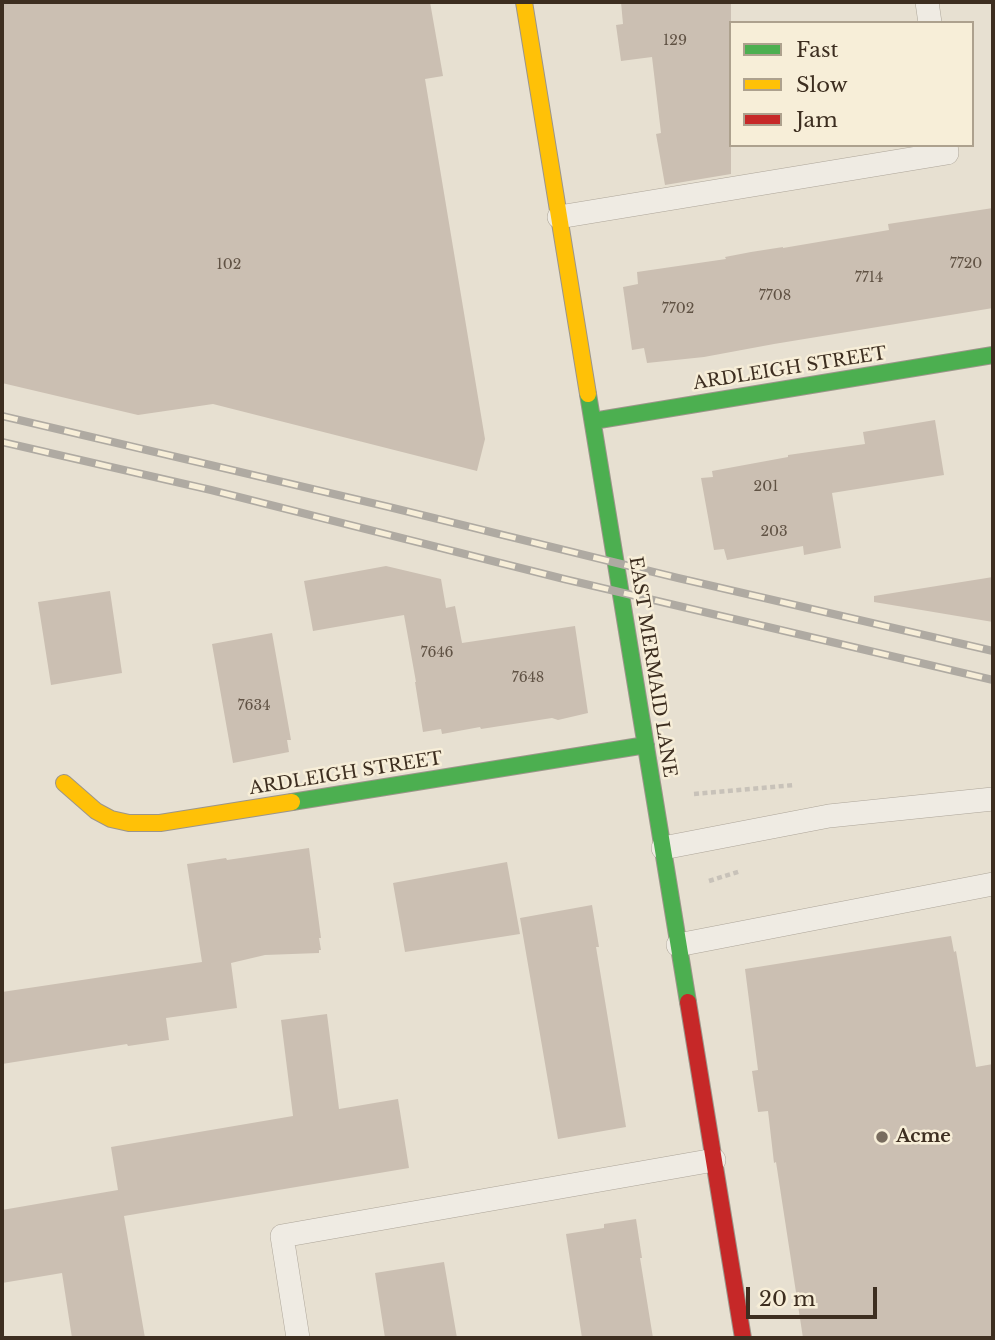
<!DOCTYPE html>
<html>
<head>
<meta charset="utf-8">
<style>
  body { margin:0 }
  #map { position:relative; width:995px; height:1340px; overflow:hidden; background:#e7e0d1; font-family:"Libre Baskerville",serif }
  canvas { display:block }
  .frame { position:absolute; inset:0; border:4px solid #3d2e20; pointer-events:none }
  .legend { position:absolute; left:729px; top:21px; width:245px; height:126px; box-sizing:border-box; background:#f7eed8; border:2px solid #ada18e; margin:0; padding:9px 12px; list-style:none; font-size:21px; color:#3d2e20 }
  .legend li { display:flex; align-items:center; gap:14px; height:35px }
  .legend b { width:35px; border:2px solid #ada18e }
  .scale { position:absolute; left:746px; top:1287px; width:131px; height:32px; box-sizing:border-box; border:4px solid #3d2e20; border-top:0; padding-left:9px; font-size:21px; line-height:24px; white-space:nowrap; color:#3d2e20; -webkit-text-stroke:5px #f7eed8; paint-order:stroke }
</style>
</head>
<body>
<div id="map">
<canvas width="995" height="1340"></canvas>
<div class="frame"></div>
<ul class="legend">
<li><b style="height:9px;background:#4caf50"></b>Fast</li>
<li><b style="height:9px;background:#ffc107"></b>Slow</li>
<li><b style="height:9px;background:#c62828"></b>Jam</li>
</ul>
<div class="scale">20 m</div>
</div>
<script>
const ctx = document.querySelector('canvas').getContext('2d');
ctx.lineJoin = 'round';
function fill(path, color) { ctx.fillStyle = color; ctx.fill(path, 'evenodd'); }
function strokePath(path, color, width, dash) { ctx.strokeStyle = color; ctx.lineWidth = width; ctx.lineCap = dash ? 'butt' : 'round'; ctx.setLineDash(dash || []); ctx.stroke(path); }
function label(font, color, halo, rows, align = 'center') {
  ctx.font = font + ' "Libre Baskerville",serif'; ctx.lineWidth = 5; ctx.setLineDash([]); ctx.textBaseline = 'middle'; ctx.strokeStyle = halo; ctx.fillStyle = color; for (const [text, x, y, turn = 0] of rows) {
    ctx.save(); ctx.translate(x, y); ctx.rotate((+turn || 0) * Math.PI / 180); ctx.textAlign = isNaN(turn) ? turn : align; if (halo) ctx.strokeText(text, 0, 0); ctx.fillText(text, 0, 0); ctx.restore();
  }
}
const building = new Path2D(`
  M2,2H430L443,76L425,79L485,439L477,471L213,404L138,415L2,383Z
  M621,2H731V174L665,185L656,134L661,133L652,57L621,61L616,25L623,24Z
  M993,208V308L774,344L704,357L647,363L644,348L632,350L623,287L638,284L637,272L726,259L725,257L751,252L783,247V248L889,230L888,224Z
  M935,420L944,475L832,493L841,548L804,555L803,546L727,560L724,549L714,550L701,478L713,477L712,471L788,457V455L865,444L863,432Z
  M386,566L441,579L446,608L455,606L462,643L575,626L588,713L558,720L552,718L481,729L480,727L442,734L441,729L423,732L415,682H416L404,615L313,631L304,581Z
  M993,577V622L874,602V596Z
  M110,591L122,673L51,685L38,602Z
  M272,633L291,740H287L289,752L233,763L212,644Z
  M309,848L321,938H319L321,950H319V953L265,955L231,963L237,1008L166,1018L169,1040L128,1046L127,1044L2,1064V992L202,962L187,864L226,858L227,860Z
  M507,862L520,934L405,952L393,883Z
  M592,905L599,947H596L626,1127L558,1139L520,918Z
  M951,936L954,952L956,951L976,1067L993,1064V1338H803L776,1162L774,1163L768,1111L758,1112L752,1071L758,1070L745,969Z
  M327,1014L339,1109L398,1099L409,1168L124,1216L145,1338H72L62,1273L2,1283V1210L118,1190L111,1147L293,1116L281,1020Z
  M636,1219L642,1258H640L653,1338H582L566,1234L604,1228V1224Z
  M444,1262L457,1338H385L375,1273Z`);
const path = new Path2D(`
  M694,794L794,785
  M709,881L741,871`);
const lane = new Path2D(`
  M927,2L930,23
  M559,217L947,153L946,145
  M663,848L829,816L993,799
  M678,945L993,884
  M298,1338L282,1236L714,1160`);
const fast = new Path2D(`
  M588,394L688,1002
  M593,421L993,355
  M292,802L646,745`);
const slow = new Path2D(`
  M524,2L588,394
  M64,783L96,811L111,819L129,823H160L292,802`);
const jam = new Path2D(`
  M688,1002L743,1338`);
const rail = new Path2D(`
  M2,416L389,507L678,578L993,651
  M2,442L211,490L564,579L993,680`);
const markers = [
  [882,1137,7,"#786c5e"]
];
const numberNames = [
  ["129",675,41],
  ["7720",966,264],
  ["102",229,265],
  ["7714",869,278],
  ["7708",775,296],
  ["7702",678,309],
  ["201",766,487],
  ["203",774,532],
  ["7646",437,653],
  ["7648",528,678],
  ["7634",254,706]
];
const streetNames = [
  ["ARDLEIGH STREET",790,369,-9],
  ["EAST MERMAID LANE",652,667,81],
  ["ARDLEIGH STREET",346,774,-9]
];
const poiNames = [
  ["Acme",896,1137]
];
fill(building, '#cbbfb2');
strokePath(lane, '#ada599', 24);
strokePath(fast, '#9c958a', 18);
strokePath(slow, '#9c958a', 18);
strokePath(jam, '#9c958a', 18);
strokePath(path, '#c8c2b9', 4.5, [5, 3.5]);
strokePath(lane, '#efebe3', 23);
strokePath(fast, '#4caf50', 16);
strokePath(slow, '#ffc107', 16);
strokePath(jam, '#c62828', 16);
strokePath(rail, '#afaaa2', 8);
strokePath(rail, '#f7eed8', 5, [16]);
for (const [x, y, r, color] of markers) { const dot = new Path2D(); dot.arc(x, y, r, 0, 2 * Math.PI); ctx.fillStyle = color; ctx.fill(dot); strokePath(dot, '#f7eed8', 2.5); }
label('14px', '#605244', null, numberNames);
label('18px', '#3d2e20', '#f7eed8', streetNames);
label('bold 18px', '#3d2e20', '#f7eed8', poiNames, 'left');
</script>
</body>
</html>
